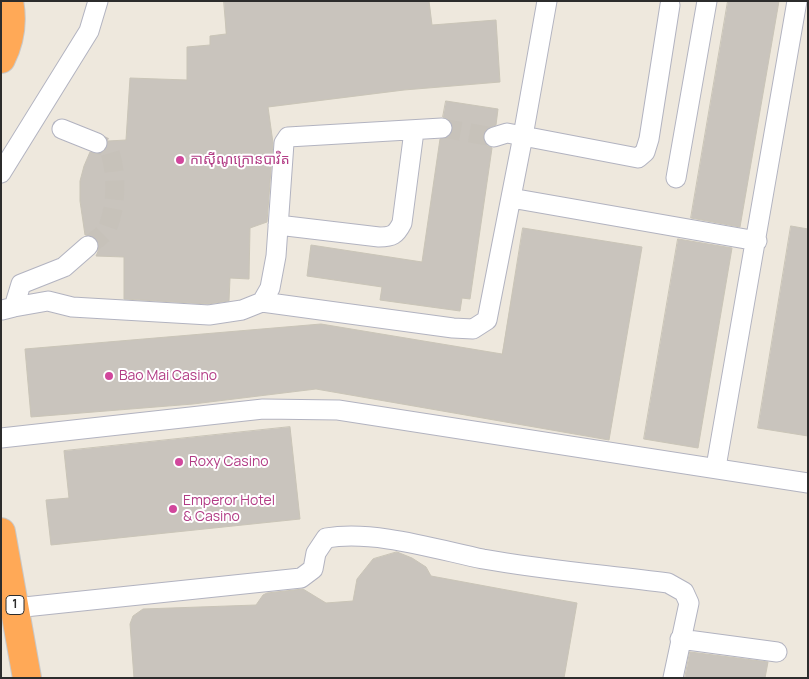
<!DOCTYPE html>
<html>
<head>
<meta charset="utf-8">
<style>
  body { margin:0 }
  #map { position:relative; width:809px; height:679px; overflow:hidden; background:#eee8dd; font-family:Manrope,sans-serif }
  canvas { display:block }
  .frame { position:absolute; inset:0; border:2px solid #2c2c2c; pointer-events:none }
</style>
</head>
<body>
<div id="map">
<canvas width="809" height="679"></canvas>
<div class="frame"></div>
</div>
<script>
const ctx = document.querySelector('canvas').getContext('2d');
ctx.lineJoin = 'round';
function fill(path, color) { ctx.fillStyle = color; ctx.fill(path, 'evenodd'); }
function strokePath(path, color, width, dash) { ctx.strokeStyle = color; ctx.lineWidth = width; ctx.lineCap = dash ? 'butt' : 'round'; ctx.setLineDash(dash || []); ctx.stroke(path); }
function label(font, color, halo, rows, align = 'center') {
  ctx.font = font + ' Manrope,"Noto Sans Khmer",sans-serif'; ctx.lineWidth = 4; ctx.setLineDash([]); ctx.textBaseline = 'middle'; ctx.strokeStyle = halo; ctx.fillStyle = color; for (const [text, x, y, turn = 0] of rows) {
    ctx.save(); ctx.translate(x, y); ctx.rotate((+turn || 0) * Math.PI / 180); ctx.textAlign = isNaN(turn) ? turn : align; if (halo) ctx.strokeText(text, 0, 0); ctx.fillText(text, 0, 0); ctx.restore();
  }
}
const building = new Path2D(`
  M224,1H429L432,25L496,20L500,82L404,90L268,107L273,143L267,222L250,228L249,279L230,278L229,301L208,304L124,299V257L96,256L99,249L97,239L91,235H85L80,201V181L84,166L90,152L98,154L104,151L108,141L126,140L130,78L187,80V47L210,45V36L226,34Z
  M728,1H779L740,227L691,218Z
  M446,101L498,109L496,125L486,129L483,135L486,145L492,148L470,299L462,298L460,311L380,300L382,287L307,276L311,245L422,262L440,139L449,137L453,128L451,121L443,117Z
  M791,226L808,229V436L758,428Z
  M523,228L642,247L609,440L316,389L193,404L31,417L25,349L321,324L502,354Z
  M678,239L732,248L698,448L644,439Z
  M290,427L300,519L51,545L46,500L69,498L64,451Z
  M397,552L412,558L426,567L431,576L577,603L564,678H134L130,624L133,616L143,609L256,605L263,595L267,593L303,589L326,603L353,601L357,579L373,559Z
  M690,652L768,662L765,678H685Z`);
const minorTunnel = new Path2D(`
  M442,128L494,137
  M88,246C94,241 105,234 108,227C117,203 117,172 109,149L97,143`);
const minor = new Path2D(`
  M547,1L523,136L638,158L645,152L649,139L670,5
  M62,129L97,143
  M1,173L89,31L98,1
  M676,178L707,1
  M511,198L757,241
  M278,225L379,237C392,237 396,235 402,223L414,131
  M262,302L453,328L473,329L487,320L523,136L507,133L494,137
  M14,307L48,301L72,307L209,315L242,310L262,302L270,288L276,256L284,143L288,137L442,128
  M2,310L14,307L21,284L64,267L88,246
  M1,438L263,409L338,410L808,483
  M716,467L797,1
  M15,608L301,578L313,569L316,553L326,538C375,530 435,549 483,559C544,570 607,575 668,583L684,592L689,603L673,678
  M680,639L777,652`);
const highway = new Path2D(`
  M1,59C10,41 13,21 9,1
  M1,532L27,678`);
const markers = [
  [180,160,5,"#d1479c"],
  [109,376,5,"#d1479c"],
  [179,462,5,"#d1479c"],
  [173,509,5,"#d1479c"]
];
const shields = [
  [15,605,18]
];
const shieldNames = [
  ["1",15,605]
];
const hotelNames = [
  ["កាស៊ីណូក្រោនបាវិត",190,160],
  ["Bao Mai Casino",119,376],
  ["Roxy Casino",189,462],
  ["Emperor Hotel",183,501],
  ["& Casino",183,517]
];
fill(building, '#c9c4bd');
strokePath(building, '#c9c4b7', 1);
strokePath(minorTunnel, '#c7c2ba', 19, [19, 9]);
strokePath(minor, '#b2b3c0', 21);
strokePath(highway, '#c8c8c8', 30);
strokePath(minor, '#fff', 19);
strokePath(highway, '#ffa957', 28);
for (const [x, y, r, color] of markers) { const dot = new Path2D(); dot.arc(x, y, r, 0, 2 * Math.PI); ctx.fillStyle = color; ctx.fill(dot); strokePath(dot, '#fff', 2); }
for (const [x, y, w] of shields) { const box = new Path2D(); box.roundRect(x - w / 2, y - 9.5, w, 19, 4); ctx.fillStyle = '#fff'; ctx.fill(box); strokePath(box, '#2c2c2c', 1); }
label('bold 12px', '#2c2c2c', null, shieldNames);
label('14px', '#b23c85', '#fff', hotelNames, 'left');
</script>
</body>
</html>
